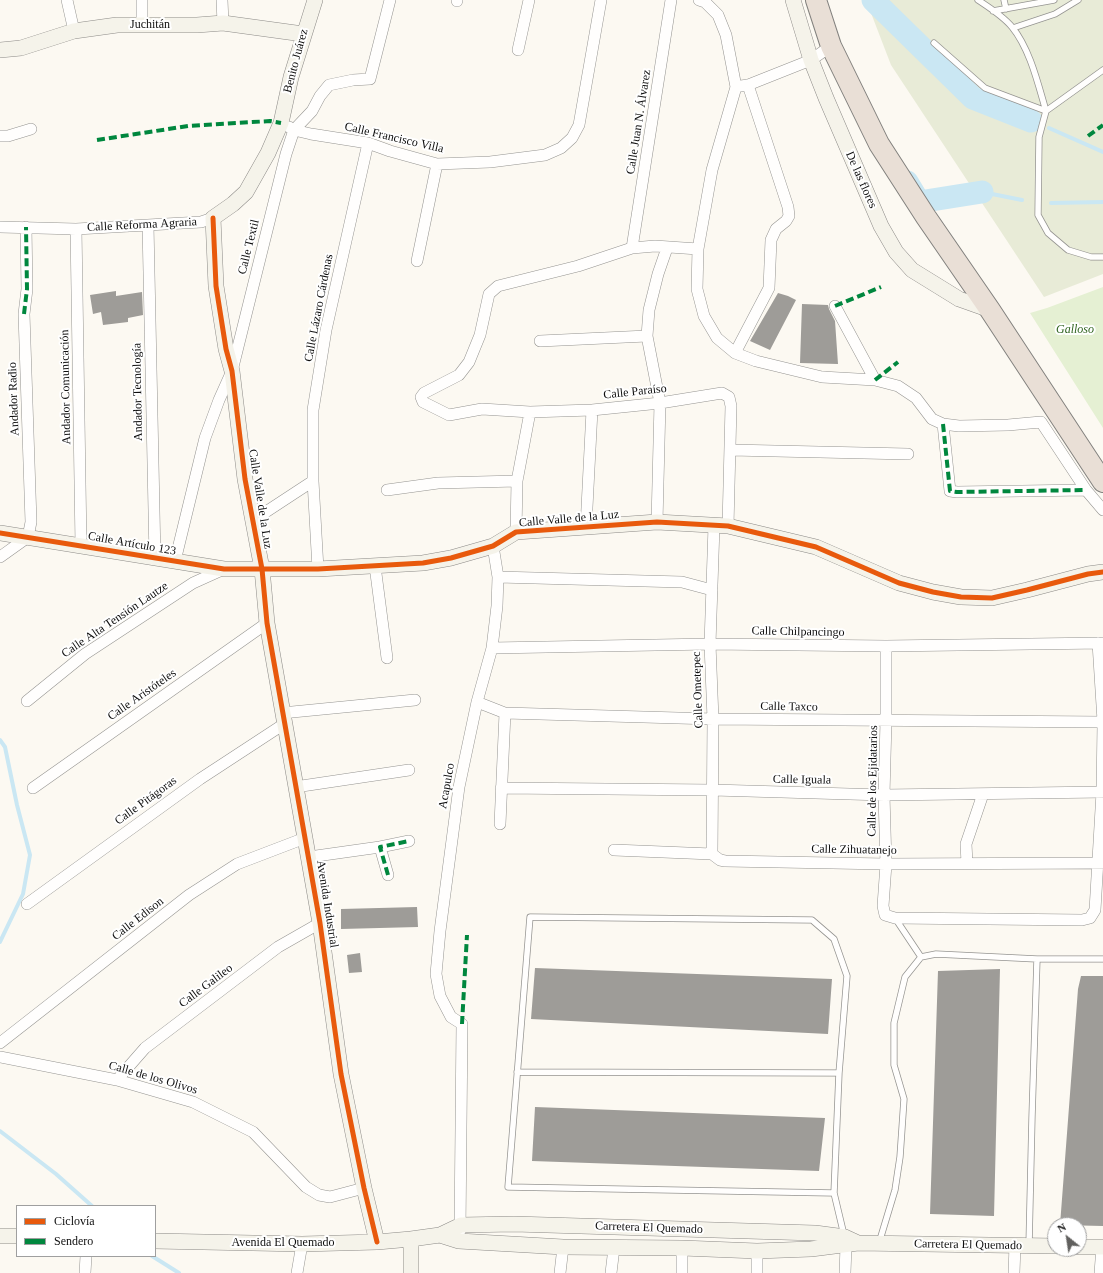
<!DOCTYPE html>
<html>
<head>
<meta charset="utf-8">
<style>
  body { margin:0 }
  #map { position:relative; width:1103px; height:1273px; overflow:hidden; background:#fcf9f2; font-family:Georgia,serif }
  canvas { display:block }
  .legend { position:absolute; left:16px; top:1205px; width:140px; height:52px; box-sizing:border-box; background:#fff; border:1px solid #9f9f9f; margin:0; padding:5px 7px; list-style:none; font-size:12px; color:#0e0e0e }
  .legend li { display:flex; align-items:center; gap:8px; height:20px }
  .legend b { width:20px; border:1px solid #9f9f9f }
  .north { position:absolute; left:1047px; top:1217px; width:40px; height:40px; box-sizing:border-box; background:#fff; border:1px solid #9f9f9f; border-radius:50%; rotate:330deg; font-size:11px; font-weight:700; line-height:16px; text-align:center; color:#0e0e0e }
  .north::after { content:''; display:block; margin:auto; width:14px; height:18px; background:#61605e; clip-path:polygon(50% 0,100% 100%,50% 72%,0 100%) }
</style>
</head>
<body>
<div id="map">
<canvas width="1103" height="1273"></canvas>
<ul class="legend">
<li><b style="height:5px;background:#e8590c"></b>Ciclovía</li>
<li><b style="height:5px;background:#00873e"></b>Sendero</li>
</ul>
<div class="north">N</div>
</div>
<script>
const ctx = document.querySelector('canvas').getContext('2d');
ctx.lineJoin = 'round';
function fill(path, color) { ctx.fillStyle = color; ctx.fill(path, 'evenodd'); }
function strokePath(path, color, width, dash) { ctx.strokeStyle = color; ctx.lineWidth = width; ctx.lineCap = dash ? 'butt' : 'round'; ctx.setLineDash(dash || []); ctx.stroke(path); }
function label(font, color, halo, rows, align = 'center') {
  ctx.font = font + ' Georgia,serif'; ctx.lineWidth = 4; ctx.setLineDash([]); ctx.textBaseline = 'middle'; ctx.strokeStyle = halo; ctx.fillStyle = color; for (const [text, x, y, turn = 0] of rows) {
    ctx.save(); ctx.translate(x, y); ctx.rotate((+turn || 0) * Math.PI / 180); ctx.textAlign = isNaN(turn) ? turn : align; if (halo) ctx.strokeText(text, 0, 0); ctx.fillText(text, 0, 0); ctx.restore();
  }
}
const green = new Path2D(`
  M1103,287V428L1030,313L1047,308Z`);
const cemetery = new Path2D(`
  M866,0H1103V274L1044,297L891,65Z`);
const stream = new Path2D(`
  M1049,128L1103,152
  M982,192L1022,200
  M1051,203L1103,202
  M0,740L5,747L17,805L30,855L23,894L0,942
  M0,1131L56,1174L92,1206
  M152,1256L179,1273`);
const river = new Path2D(`
  M873,0L973,98L1031,121
  M907,182L919,202L982,192`);
const building = new Path2D(`
  M116,291V296L142,292L143,315L128,318V322L103,325L101,312L93,314L90,295Z
  M778,293L788,296L796,300L770,350L750,341Z
  M802,304L828,305L829,309L835,321L838,364L800,363Z
  M417,907L418,927L341,929V909Z
  M360,953L362,972L349,973L347,955Z
  M535,968L832,979L828,1034L531,1019Z
  M1000,969L994,1216L930,1214L938,971Z
  M1081,976H1103V1226L1060,1225L1078,989Z
  M535,1107L825,1118L819,1171L532,1161Z`);
const lane = new Path2D(`
  M978,0C990,8 1003,16 1012,27C1030,49 1038,84 1046,111
  M1004,0L1006,9
  M993,11L1054,0
  M1013,28L1055,14L1078,0
  M934,43L985,88L1046,111
  M1103,70L1046,111L1039,137L1038,215L1048,233L1068,250L1091,257H1103
  M895,918L921,957
  M921,957L936,954L1037,959H1103
  M517,1072L839,1073
  M834,1193L508,1187L530,917L812,920L834,939L847,976L839,1073L834,1193L844,1235
  M879,1243L895,1190L900,1157L904,1099L894,1065V1023L905,977L921,957
  M1029,1245L1032,1117L1037,959`);
const street = new Path2D(`
  M67,0L74,31
  M142,0V25
  M222,0L223,23
  M699,0L705,2L718,15L726,35L736,87L712,170L698,249L697,289L704,316L717,338L735,353L756,361L822,377L875,380L898,386L916,398L932,419L943,424L959,426L1008,425L1041,422L1086,490L1103,510
  M457,1V0
  M518,50L529,0
  M741,86L748,85L811,60L831,46
  M289,127L294,130L311,134L368,143L390,151L437,164L490,162L545,155L561,148L572,138L579,125L601,0
  M0,136H8L31,129
  M148,225L155,558
  M0,227L76,229L201,222L213,218
  M76,229L81,545
  M632,248L671,0
  M698,249L655,246L632,248L578,266L498,286L489,294L480,335L469,362L459,375L424,393L421,397L423,402L449,415L482,409L530,412L592,410L660,403L722,393L729,397L731,406L728,526
  M417,261L437,164
  M835,306L875,380
  M540,341L647,336
  M735,353L769,288L771,240L776,229L786,221L789,216L788,207L748,85
  M943,424L950,491L957,492L1086,490
  M731,450L908,454
  M387,490L438,483L517,481
  M252,521L313,481
  M657,522L660,403L647,336L649,310L658,274L667,248
  M586,527L592,410
  M516,532L517,481L530,412
  M0,557L28,537L31,522L24,314L27,289L26,227
  M175,561L205,438L219,400L232,371L286,154L294,130L312,111L320,96L329,85L353,80L370,79L390,0
  M375,566L387,658
  M318,569L313,481V410L326,330L368,143
  M498,577L682,582L712,590
  M1098,643L1103,721
  M886,646V721L884,795L886,864L883,906L885,915L895,918L1082,920L1090,918L1095,910L1102,792L1103,724
  M492,648L710,644L886,646L1103,643
  M27,701L85,654L193,583L224,569
  M477,702L505,713L713,719L1103,722
  M282,713L415,700
  M295,787L409,770
  M33,788L267,623
  M501,788L713,790L884,795L1103,792
  M500,824L505,713
  M380,847L388,875
  M614,850L712,854L720,860L725,861L886,864L1103,863
  M712,854L713,719L710,644L714,526
  M309,857L380,847L409,841
  M967,863L966,844L983,794
  M27,904L200,779L284,724
  M0,1043L189,895L237,864L305,838
  M0,1057L117,1080L193,1102L253,1132L306,1187L319,1195L330,1197L364,1188
  M117,1080L145,1048L278,947L320,923
  M460,1231L462,1024L451,1017L440,996L436,974L440,931L459,787L477,702L492,648L497,606L498,577L493,546
  M845,1238L846,1246L845,1273
  M85,1273L86,1256
  M297,1273L302,1244
  M560,1273L563,1247
  M611,1273L614,1248
  M682,1273V1248
  M757,1273V1251
  M1014,1273L1015,1245
  M1100,1273L1102,1247`);
const secondary = new Path2D(`
  M315,0L291,77L281,123L268,153L246,192L233,204L213,218L216,286L226,349L232,371L245,479L262,569L267,623L320,923L341,1074L364,1188L377,1242
  M793,0L811,60L826,98L881,226L896,252L912,270L959,299L990,310
  M0,50L21,48L74,31L117,25H197L223,23L303,34
  M0,533L224,569H318L423,563L451,558L493,546L516,532L657,522L728,526L816,547L899,583L933,592L961,597L992,598L1027,590L1088,574L1103,572
  M440,1235L459,1241L563,1247L682,1248L757,1251L811,1249L858,1243L1055,1246
  M0,1236H17
  M155,1241L302,1244L377,1242L411,1239L440,1235L461,1225L514,1224L815,1233L845,1237L858,1243
  M1079,1247H1103
  M411,1273V1239`);
const highway = new Path2D(`
  M816,0L831,46L879,144L926,217L990,310L1103,482`);
const quiet = new Path2D(`
  M1088,136L1103,125
  M97,140L188,126L270,121L281,123
  M835,306L881,287
  M24,314L27,289L26,227
  M875,380L898,362
  M943,424L950,491L957,492L1086,490
  M388,875L380,847L409,841
  M462,1024L467,935`);
const cycleway = new Path2D(`
  M213,218L216,286L226,349L232,371L245,479L262,569L267,623L320,923L341,1074L364,1188L377,1242
  M0,533L224,569H318L423,563L451,558L493,546L516,532L657,522L728,526L816,547L899,583L933,592L961,597L992,598L1027,590L1088,574L1103,572`);
const streetNames = [
  ["Juchitán",150,25],
  ["Benito Juárez",296,61,-75],
  ["Calle Juan N. Álvarez",639,122,-81],
  ["Calle Francisco Villa",394,138,13],
  ["De las flores",861,180,66],
  ["Calle Reforma Agraria",142,225,-3],
  ["Calle Textil",249,247,-76],
  ["Calle Lázaro Cárdenas",319,308,-79],
  ["Andador Comunicación",66,387,-91],
  ["Andador Tecnología",138,392,-91],
  ["Calle Paraíso",635,392,-6],
  ["Andador Radio",14,399,-92],
  ["Calle Valle de la Luz",260,499,81],
  ["Calle Valle de la Luz",569,519,-5],
  ["Calle Artículo 123",132,544,10],
  ["Calle Alta Tensión Lautze",115,620,-34],
  ["Calle Chilpancingo",798,632,1],
  ["Calle Ometepec",698,690,-92],
  ["Calle Aristóteles",142,695,-35],
  ["Calle Taxco",789,707,1],
  ["Calle Iguala",802,780,1],
  ["Calle de los Ejidatarios",873,781,-89],
  ["Acapulco",447,786,-80],
  ["Calle Pitágoras",146,801,-36],
  ["Calle Zihuatanejo",854,850,1],
  ["Avenida Industrial",327,904,81],
  ["Calle Edison",138,919,-38],
  ["Calle Galileo",206,986,-37],
  ["Calle de los Olivos",153,1078,16],
  ["Carretera El Quemado",649,1228,2],
  ["Avenida El Quemado",283,1243],
  ["Carretera El Quemado",968,1245,1]
];
const parkNames = [
  ["Galloso",1075,330]
];
fill(green, '#e5f0d3');
fill(cemetery, '#e8ebd7');
strokePath(stream, '#cae7f3', 4);
strokePath(river, '#cae7f3', 23);
fill(building, '#9e9c98');
strokePath(lane, '#959491', 7);
strokePath(street, '#959491', 12);
strokePath(secondary, '#8c8a87', 16);
strokePath(highway, '#82817e', 22);
strokePath(lane, '#fffefd', 5.5);
strokePath(street, '#fffefd', 11);
strokePath(secondary, '#f5f3ea', 15);
strokePath(highway, '#e9dfd6', 20);
strokePath(quiet, '#00873e', 4, [8, 4]);
strokePath(cycleway, '#e8590c', 5);
label('12px', '#0e0e0e', '#fff', streetNames);
label('italic 12px', '#306420', '#fff', parkNames);
</script>
</body>
</html>
